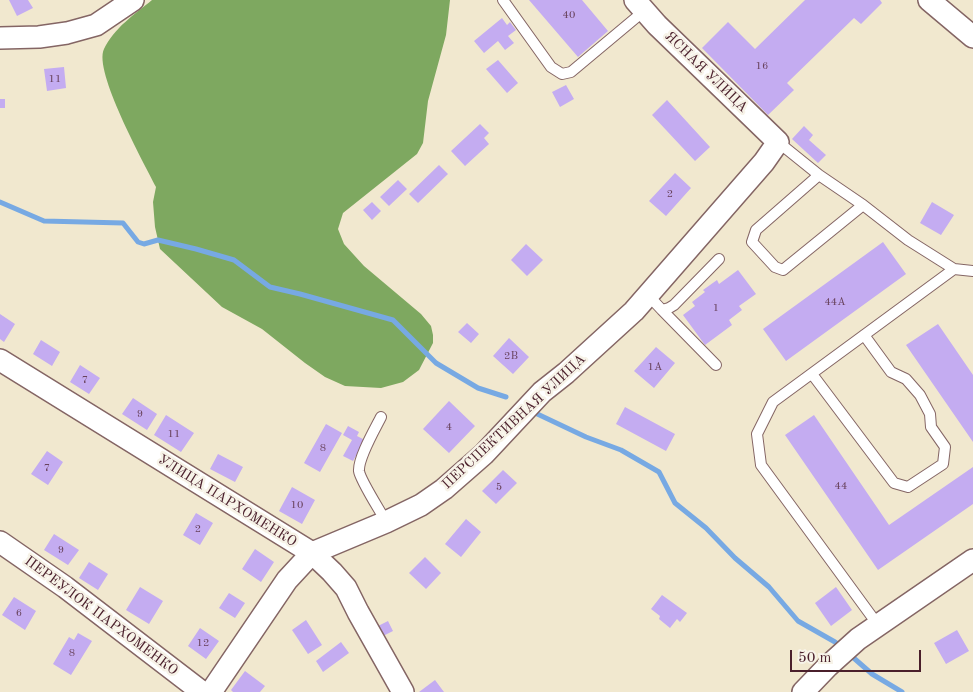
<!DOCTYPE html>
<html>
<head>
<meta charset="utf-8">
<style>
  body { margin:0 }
  #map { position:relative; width:973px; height:692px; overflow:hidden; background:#f1e8cf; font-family:"Old Standard TT",serif }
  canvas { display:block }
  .scale { position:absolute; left:790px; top:650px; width:131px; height:22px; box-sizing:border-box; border:2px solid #4a1f2b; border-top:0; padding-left:6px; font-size:15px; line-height:18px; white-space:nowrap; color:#4a1f2b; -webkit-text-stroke:4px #f7f3e8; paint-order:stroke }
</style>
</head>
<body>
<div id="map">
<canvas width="973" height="692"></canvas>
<div class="scale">50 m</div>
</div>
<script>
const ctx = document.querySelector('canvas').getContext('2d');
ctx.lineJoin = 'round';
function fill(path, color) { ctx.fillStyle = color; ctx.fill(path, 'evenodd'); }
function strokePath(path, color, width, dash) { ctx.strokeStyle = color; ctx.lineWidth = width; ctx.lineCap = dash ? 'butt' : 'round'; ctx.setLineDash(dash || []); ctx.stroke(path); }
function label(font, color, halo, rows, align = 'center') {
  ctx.font = font + ' "Old Standard TT",serif'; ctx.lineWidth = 5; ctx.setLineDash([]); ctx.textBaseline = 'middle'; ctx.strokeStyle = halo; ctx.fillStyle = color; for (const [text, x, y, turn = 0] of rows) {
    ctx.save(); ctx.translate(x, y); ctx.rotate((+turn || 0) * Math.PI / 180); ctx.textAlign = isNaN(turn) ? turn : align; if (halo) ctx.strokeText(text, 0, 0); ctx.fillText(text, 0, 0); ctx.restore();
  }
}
const forest = new Path2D(`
  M152,0H450L446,35L428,101L423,143L417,154L343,213L338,229L344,244L364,266L421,314L431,326L433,335V343L419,370L403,382L381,388L345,386L325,377L305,363L262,329L222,307L160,249L155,227L153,202L156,187C144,163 93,71 104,49C114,28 135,14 152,0Z`);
const stream = new Path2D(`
  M0,202L44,221L123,223L138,242L144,244L158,240L196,249L234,260L270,287L300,294L393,320L436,363L478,388L506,397
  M531,411L586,437L621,450L659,472L675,503L706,528L735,558L769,587L798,621L835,642L842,648
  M848,653L872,674L902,692`);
const building = new Path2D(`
  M9,0H28L33,8L17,16Z
  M529,0H582L608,31L578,57Z
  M805,0H880L882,3L861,24L854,18L787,83L794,90L768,115L702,48L728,22L755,49Z
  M502,18L507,25L510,22L516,30L508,36L514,43L505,50L498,41L484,53L474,41Z
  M498,60L518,83L507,93L486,69Z
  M64,67L66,88L47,91L44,69Z
  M566,85L574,99L560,107L552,92Z
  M0,99H5V108H0Z
  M667,100L710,147L695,161L652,115Z
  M480,124L489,133L484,138L489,144L465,166L451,151Z
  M804,126L813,135L809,140L826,155L818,163L792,139Z
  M439,165L448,174L418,203L409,194Z
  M675,173L691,188L666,216L649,201Z
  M398,180L407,189L389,206L380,197Z
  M372,202L381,211L372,220L363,210Z
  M932,202L954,215L941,235L920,223Z
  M883,242L906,274L786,361L763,329Z
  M526,244L543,260L527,276L511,260Z
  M738,270L756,294L739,306L742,310L729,320L732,325L705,345L683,315L695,306L692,302L705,292L703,290L717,280L719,284Z
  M0,314L15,324L4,342L0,339Z
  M467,323L479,334L471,343L458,332Z
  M938,324L973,375V442L906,345Z
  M509,338L529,357L513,374L493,356Z
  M41,340L60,352L52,366L33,354Z
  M656,347L675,363L654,388L634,371Z
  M80,365L100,378L89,394L70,382Z
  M133,398L157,414L147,430L122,414Z
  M449,401L475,426L449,453L423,429Z
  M625,407L675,434L666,451L616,424Z
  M166,415L194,433L181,452L154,435Z
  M814,415L889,525L973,467V504L878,570L785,435Z
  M326,424L342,433L320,472L304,463Z
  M348,426L359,432L357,436L365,440L353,461L343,456L352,440L343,435Z
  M47,451L63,462L48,485L31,474Z
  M218,454L243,467L235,482L210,469Z
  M503,470L517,483L496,504L482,491Z
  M292,487L315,500L302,524L279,511Z
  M196,513L213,523L200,545L183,535Z
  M466,519L481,532L461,557L445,544Z
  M54,534L79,550L68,565L44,550Z
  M255,549L274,562L261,582L242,569Z
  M425,557L441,573L426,589L409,573Z
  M89,562L108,574L98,590L79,578Z
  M140,587L163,601L149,624L126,610Z
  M836,587L852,610L831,626L815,603Z
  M229,593L245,603L235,618L219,608Z
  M662,595L687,613L680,622L677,619L670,628L659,619L660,616L651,609Z
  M14,597L36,611L25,630L2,615Z
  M306,620L322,645L308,654L292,630Z
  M388,621L393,631L383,636L378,626Z
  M200,628L219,641L206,659L188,646Z
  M957,630L969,651L946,664L934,643Z
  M78,633L92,641L71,675L53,664L69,637L74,640Z
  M341,642L349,653L323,672L316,661Z
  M245,671L265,686L260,692H233L231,690Z
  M435,680L444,692H419Z`);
const service = new Path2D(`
  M503,0L551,67L562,74L571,72L644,11
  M778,142L819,175L863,205L908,240L954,269L973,271
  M819,175L756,230L752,242L775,267L783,270L863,205
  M648,295L662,310L669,308L674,305L719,259
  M662,310L716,365
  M812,374L894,483L908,487L943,464L945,447L931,427L930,414L920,395L906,379L891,372L864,335
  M381,417C375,429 358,458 359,471C360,480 381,512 386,522
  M878,625L761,465L757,434L773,402L954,269`);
const minor = new Path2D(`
  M929,0L973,37
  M0,38L39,37L67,33L96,25L133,0
  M0,360L312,553L332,572L346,588L358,612L403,692
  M0,542L65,587L202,692
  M211,692L287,580L312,553L386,522L421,505L444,489L484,454L542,392L566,373L634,311L764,162L778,142L657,25L635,0
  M803,692L828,666L858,639L973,560`);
const numberNames = [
  ["40",569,15],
  ["16",762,66],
  ["11",55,79],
  ["2",670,194],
  ["44А",835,302],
  ["1",716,308],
  ["2В",511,356],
  ["1А",655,367],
  ["7",85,380],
  ["9",140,414],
  ["4",449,427],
  ["11",174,434],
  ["8",323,448],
  ["7",47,468],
  ["44",841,486],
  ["5",499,487],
  ["10",297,505],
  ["2",198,529],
  ["9",61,550],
  ["6",19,613],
  ["12",203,643],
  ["8",72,653]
];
const streetNames = [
  ["ЯСНАЯ УЛИЦА",706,72,44],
  ["ПЕРСПЕКТИВНАЯ УЛИЦА",514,422,-43],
  ["УЛИЦА ПАРХОМЕНКО",227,501,32],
  ["ПЕРЕУЛОК ПАРХОМЕНКО",101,616,37]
];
fill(forest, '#7ea860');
strokePath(stream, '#77a9e3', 5);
fill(building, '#c4acf1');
strokePath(service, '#846564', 12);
strokePath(minor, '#846564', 24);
strokePath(service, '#fff', 10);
strokePath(minor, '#fff', 21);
label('11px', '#68425c', null, numberNames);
label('14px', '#4a1f2b', '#f7f3e8', streetNames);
</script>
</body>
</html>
